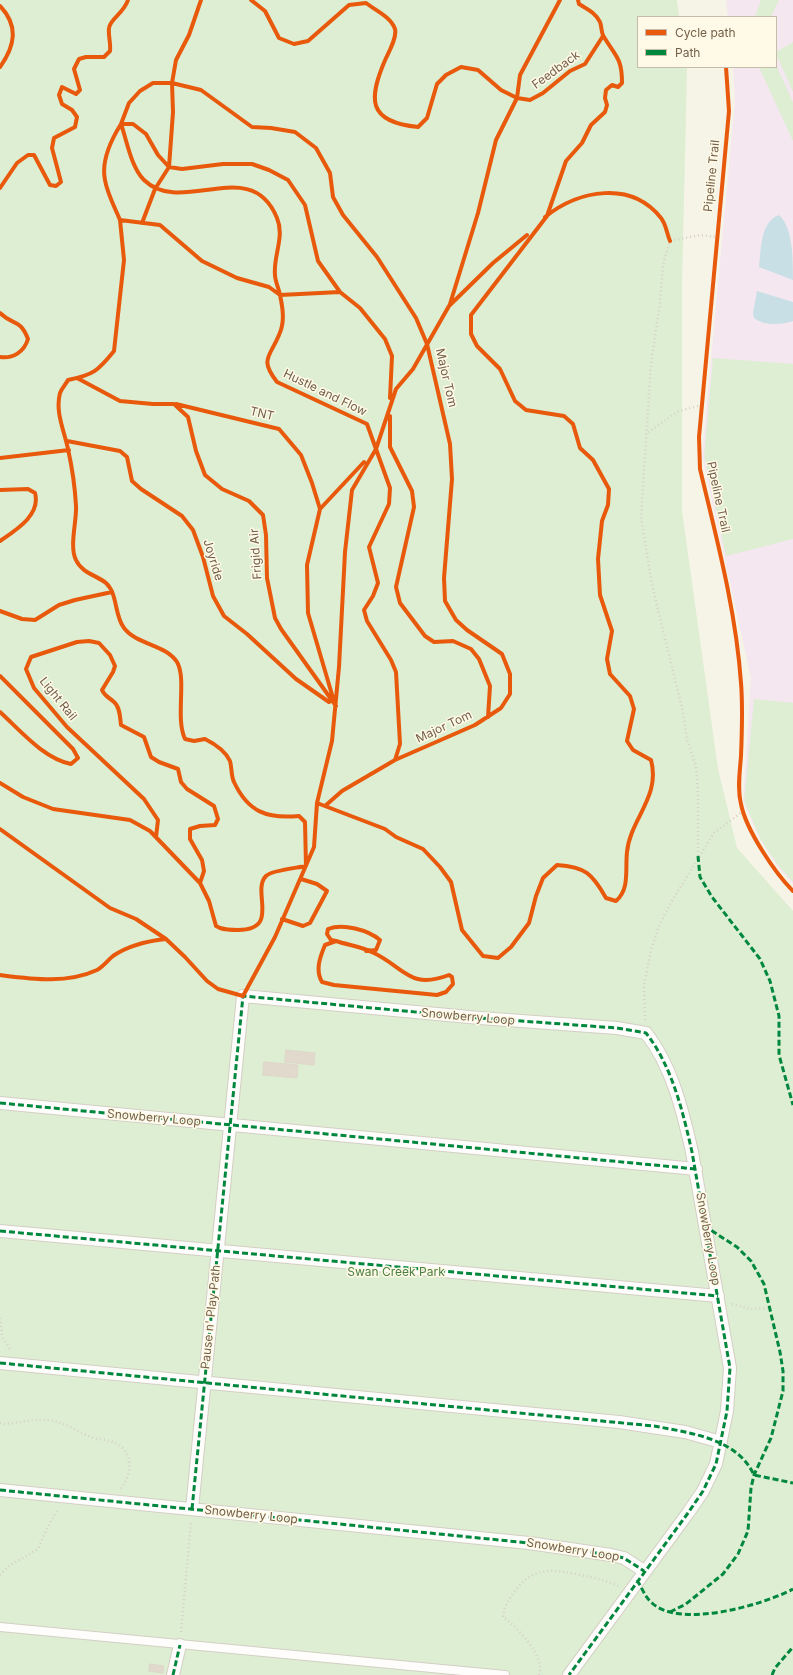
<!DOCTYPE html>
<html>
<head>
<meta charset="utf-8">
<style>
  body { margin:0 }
  #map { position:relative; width:793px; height:1675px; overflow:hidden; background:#f6f3e7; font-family:Inter,sans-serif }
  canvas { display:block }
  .legend { position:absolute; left:637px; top:16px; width:140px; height:52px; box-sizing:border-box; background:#fffae7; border:1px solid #c7bca7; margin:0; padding:5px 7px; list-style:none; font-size:12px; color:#735f48 }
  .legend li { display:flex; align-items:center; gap:8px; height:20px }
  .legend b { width:20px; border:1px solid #c7bca7 }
</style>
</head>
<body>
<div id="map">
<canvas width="793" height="1675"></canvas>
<ul class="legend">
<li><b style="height:5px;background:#e8590c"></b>Cycle path</li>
<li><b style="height:5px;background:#00873e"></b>Path</li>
</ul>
</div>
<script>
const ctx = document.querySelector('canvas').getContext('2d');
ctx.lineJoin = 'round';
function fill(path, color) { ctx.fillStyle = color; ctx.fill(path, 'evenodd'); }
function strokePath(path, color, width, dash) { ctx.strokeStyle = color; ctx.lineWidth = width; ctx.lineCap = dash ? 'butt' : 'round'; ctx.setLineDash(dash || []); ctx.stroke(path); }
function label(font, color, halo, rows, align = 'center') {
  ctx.font = font + ' Inter,sans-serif'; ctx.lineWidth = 3; ctx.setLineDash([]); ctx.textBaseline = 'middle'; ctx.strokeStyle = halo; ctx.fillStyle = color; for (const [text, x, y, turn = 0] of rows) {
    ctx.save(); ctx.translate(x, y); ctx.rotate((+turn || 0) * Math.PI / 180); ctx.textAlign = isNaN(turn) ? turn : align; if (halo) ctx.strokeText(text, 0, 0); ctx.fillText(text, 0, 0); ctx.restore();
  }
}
const education = new Path2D(`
  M726,0H793V884L777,866L759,838L743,801L751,678L702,456L735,101L733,67H776V17H728Z`);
const green = new Path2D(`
  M0,0H677L679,17H638V67H686L687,69L682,282V511L718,769L737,848L793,911V1675H0Z
  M761,0H779L771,17H755Z
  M793,42V92L776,54V52Z
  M776,65L793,102V141L759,67H776Z
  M713,358L793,364V539L726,556L704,456Z
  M754,699L793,703V882L778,865L761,840L744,801Z`);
const water = new Path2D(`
  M779,215C793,227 793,259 793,280L759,267C761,250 760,222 779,215Z
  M757,291L793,302V321C781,325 764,326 754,318L753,313Z`);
const building = new Path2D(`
  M286,1050L315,1053L314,1065L285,1062Z
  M264,1062L298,1065L297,1078L263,1075Z
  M150,1664L164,1666L163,1673L149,1671Z`);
const path = new Path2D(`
  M648,432L679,411L702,405
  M698,856V794L696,766L687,739L683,712L652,585L641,517L651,364L660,303L663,265L670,241L700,235L716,237
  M645,1020L644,986L651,950L659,926L670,904L714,833L743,811
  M732,1304L750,1309L770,1308
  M0,1318L2,1336L11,1351
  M0,1423L4,1424C19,1423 33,1419 47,1420C64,1421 76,1431 91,1437C98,1440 108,1439 115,1443C134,1452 133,1474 120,1489
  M0,1575L9,1566L38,1549L47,1528L58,1509
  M181,1632L191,1522
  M539,1675C547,1658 516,1626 503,1617C504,1606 509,1599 516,1590C534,1566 553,1569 580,1575C593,1577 606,1581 618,1586`);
const service = new Path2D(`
  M0,1627L505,1675`);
const pedestrian = new Path2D(`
  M0,1103L696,1169
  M0,1231L718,1296
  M0,1363L619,1422L685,1432L721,1442
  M0,1490L529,1543L611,1555L624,1558L644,1571
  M192,1509L243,996L480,1018L617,1028L646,1033C672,1066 683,1112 692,1152L730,1368L727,1411L716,1464L703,1491L688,1513L569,1675
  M173,1675L180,1645`);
const quiet = new Path2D(`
  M698,856L700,877L712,897L760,959L770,981L779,1016V1055L793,1105
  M0,1103L696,1169
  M0,1231L718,1296
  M0,1363L654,1426C690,1433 737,1438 754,1475L793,1483
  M0,1490L529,1543L611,1555L624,1558L644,1571
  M192,1509L243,996L480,1018L617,1028L646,1033C672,1066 683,1112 692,1152L730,1368L727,1411L716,1464L703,1491L688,1513L569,1675
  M637,1580C642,1588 645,1597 652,1603C680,1629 763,1605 793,1589
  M670,1612L686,1604L723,1574L738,1554L748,1531L751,1488L754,1475L771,1438L783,1391V1371L780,1352L764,1284L751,1261L737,1247L706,1227
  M173,1675L180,1645
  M772,1675L775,1668L793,1647`);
const cycleway = new Path2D(`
  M251,0L265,11L279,38L294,44L308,41L349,5L366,3C375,10 391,17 395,29C397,37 390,50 386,58C368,99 367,122 418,127L427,118L437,84L446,75L461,67L478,70L501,90L517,98L530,100L543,93L570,71L585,64L603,36
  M0,6C19,26 15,46 0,67
  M726,67L729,111L699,437L700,469C717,540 736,611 741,683C743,707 742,731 741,756C740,771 737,788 741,804C746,830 775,873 793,891
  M0,188L17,163L28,155H34L50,185L56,186L61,182L52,148L54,138L75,127L77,117L72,110L62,104L59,95L62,87L76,94L80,90L74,69L79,59L86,57H104L110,51C111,43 108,35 109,28C110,19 124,13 128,0
  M545,217C579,190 631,180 661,218C666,224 667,234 670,241
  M120,220C115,208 107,193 105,180C101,161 111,140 121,124H133L146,134L158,155L169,167L182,169L223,164H252L269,170L288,180L305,205L318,261L340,292L360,308L385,339L392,356L390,398
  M142,223L155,189L169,167L173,112L172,83L176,60L189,35L201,0
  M340,292L280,295C279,289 275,281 275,275C273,256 285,237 277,218C251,154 182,217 144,180C131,167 127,141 121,124L129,103L140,91L153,83H172L201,90L252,127L271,128L295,132L316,148L330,173L333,197L343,215L377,257L416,318L427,344L450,444L452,479L444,578L445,601L456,620L467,630L502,654L510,674V694L501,708L475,725L395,760
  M450,304L478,213L496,140L517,98L520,75L560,0
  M0,313C13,326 20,318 28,339C24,352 13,359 0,357
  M77,378L120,401L153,404H174L188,417L196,451L205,475L222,489L249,501L263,515L266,535L267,578L275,618L281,629L336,706
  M176,404L279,429L301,455L312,483L320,509
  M390,416V447L412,491L414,507L396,587L400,603L425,636L434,642L453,641L471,649L479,659L490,686L488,717
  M67,441L120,451L127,457L132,481L141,489L182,516L193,530L203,557L213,596L224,616L247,634L296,679L329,702
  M0,458L69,450
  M0,490L28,489L35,493C41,515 16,530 0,541
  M0,611L22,619L35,620L59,605L75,600L112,592
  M0,676L73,749L78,758L71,764C43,758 21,731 0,712
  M333,698L308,613L307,565L320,509L364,462
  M0,783L23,797L53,809L130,820L150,831L200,883L209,901L216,926L220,928C226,930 232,930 238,930C281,930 251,891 266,876C272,870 297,868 306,866L305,822L299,816C267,819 248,812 234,782C231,776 232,768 230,761C225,750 215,744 205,739L194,741L185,739C175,718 187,679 177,662C165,644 137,645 124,628C114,615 118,594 106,583C96,575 82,573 76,560C69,547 77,520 76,506C75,487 72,467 68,449C64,430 55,412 60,393C62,388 66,384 68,380C93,375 98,371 114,351L124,260L120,220L160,225L202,261L237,278L269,287L280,295C283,309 285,322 279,335C270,357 259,359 277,382L367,424L390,488L389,504L369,547L378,583L373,596L364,610L367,621L391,660L396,672L400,744L395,760L342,791L325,806
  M317,803L385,829L396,837L423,849L440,867L451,882L462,930L483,956L498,958L511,947L529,923L536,896L543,878L557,865C585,867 592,873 606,898L616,901C630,889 625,870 627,852C630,819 661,797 651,760L633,750L627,741L634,709L630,696L610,674L607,659L612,631L600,595L598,559L602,521L608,505L609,489L593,460L580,448L573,424L564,416L526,410L515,401L500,369L477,346L471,334V315L547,216L566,161L582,143L591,125L605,112L607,105L605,98L606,90L612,85L618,87L622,83C622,58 616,57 604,37C601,33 602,27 600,22C596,13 587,9 579,4L578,0
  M0,829L110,908L136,919L166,939L185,957L207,981L218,989L243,996L275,937L314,847L317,803L332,741L339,667L345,552L352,490L376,449L396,389L413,369L449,306L493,263L527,235
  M156,837L158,820L144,799L67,727L34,688L26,669L31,657L77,642L89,641L99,643L110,655L115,666L113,672L102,690C105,697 109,697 114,702C120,707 120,717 121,725L144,737L151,757L159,762L178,769L181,782L187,789L214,806L218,819L215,825L200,826L190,829V839L202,860L204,871L200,883
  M282,919L303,926L310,923L327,891L317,884L301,879
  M336,941L325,945C320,957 315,970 322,982L334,985L437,995L446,992L453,984L452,977L449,975C410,990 405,968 374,953C363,947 348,945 336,941L331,940L327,934L328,929C343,923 368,930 380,940L376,950L366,951
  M0,975C32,979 67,984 97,970C103,967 108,960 113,956C129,945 147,941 166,939`);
const streetNames = [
  ["Feedback",556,70,-36],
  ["Pipeline Trail",712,176,-84],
  ["Major Tom",446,378,77],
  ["Hustle and Flow",325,393,26],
  ["TNT",262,414,13],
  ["Pipeline Trail",718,497,78],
  ["Frigid Air",256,554,-94],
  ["Joyride",213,560,73],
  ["Light Rail",58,699,51],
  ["Major Tom",444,727,-25],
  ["Snowberry Loop",468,1017,5],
  ["Snowberry Loop",154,1118,5],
  ["Snowberry Loop",708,1239,80],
  ["Pause n' Play Path",211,1317,-84],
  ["Snowberry Loop",251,1515,6],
  ["Snowberry Loop",573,1550,9]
];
const parkNames = [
  ["Swan Creek Park",396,1272]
];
fill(education, '#f4e7f0');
fill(green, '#ddeed2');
fill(water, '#c9dfe6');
fill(building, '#e0d9cc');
strokePath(building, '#dfd7ca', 1);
strokePath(service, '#d4cfc5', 10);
strokePath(pedestrian, '#d4cfc5', 14);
strokePath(path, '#d7d1c9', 2.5, [1, 3]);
strokePath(service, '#fefdfb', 8);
strokePath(pedestrian, '#fefdfb', 12);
strokePath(quiet, '#00873e', 3, [6, 3]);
strokePath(cycleway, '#e8590c', 4);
label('12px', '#735f48', '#fffae7', streetNames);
label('12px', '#4a7f42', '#fffae7', parkNames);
</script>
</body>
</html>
